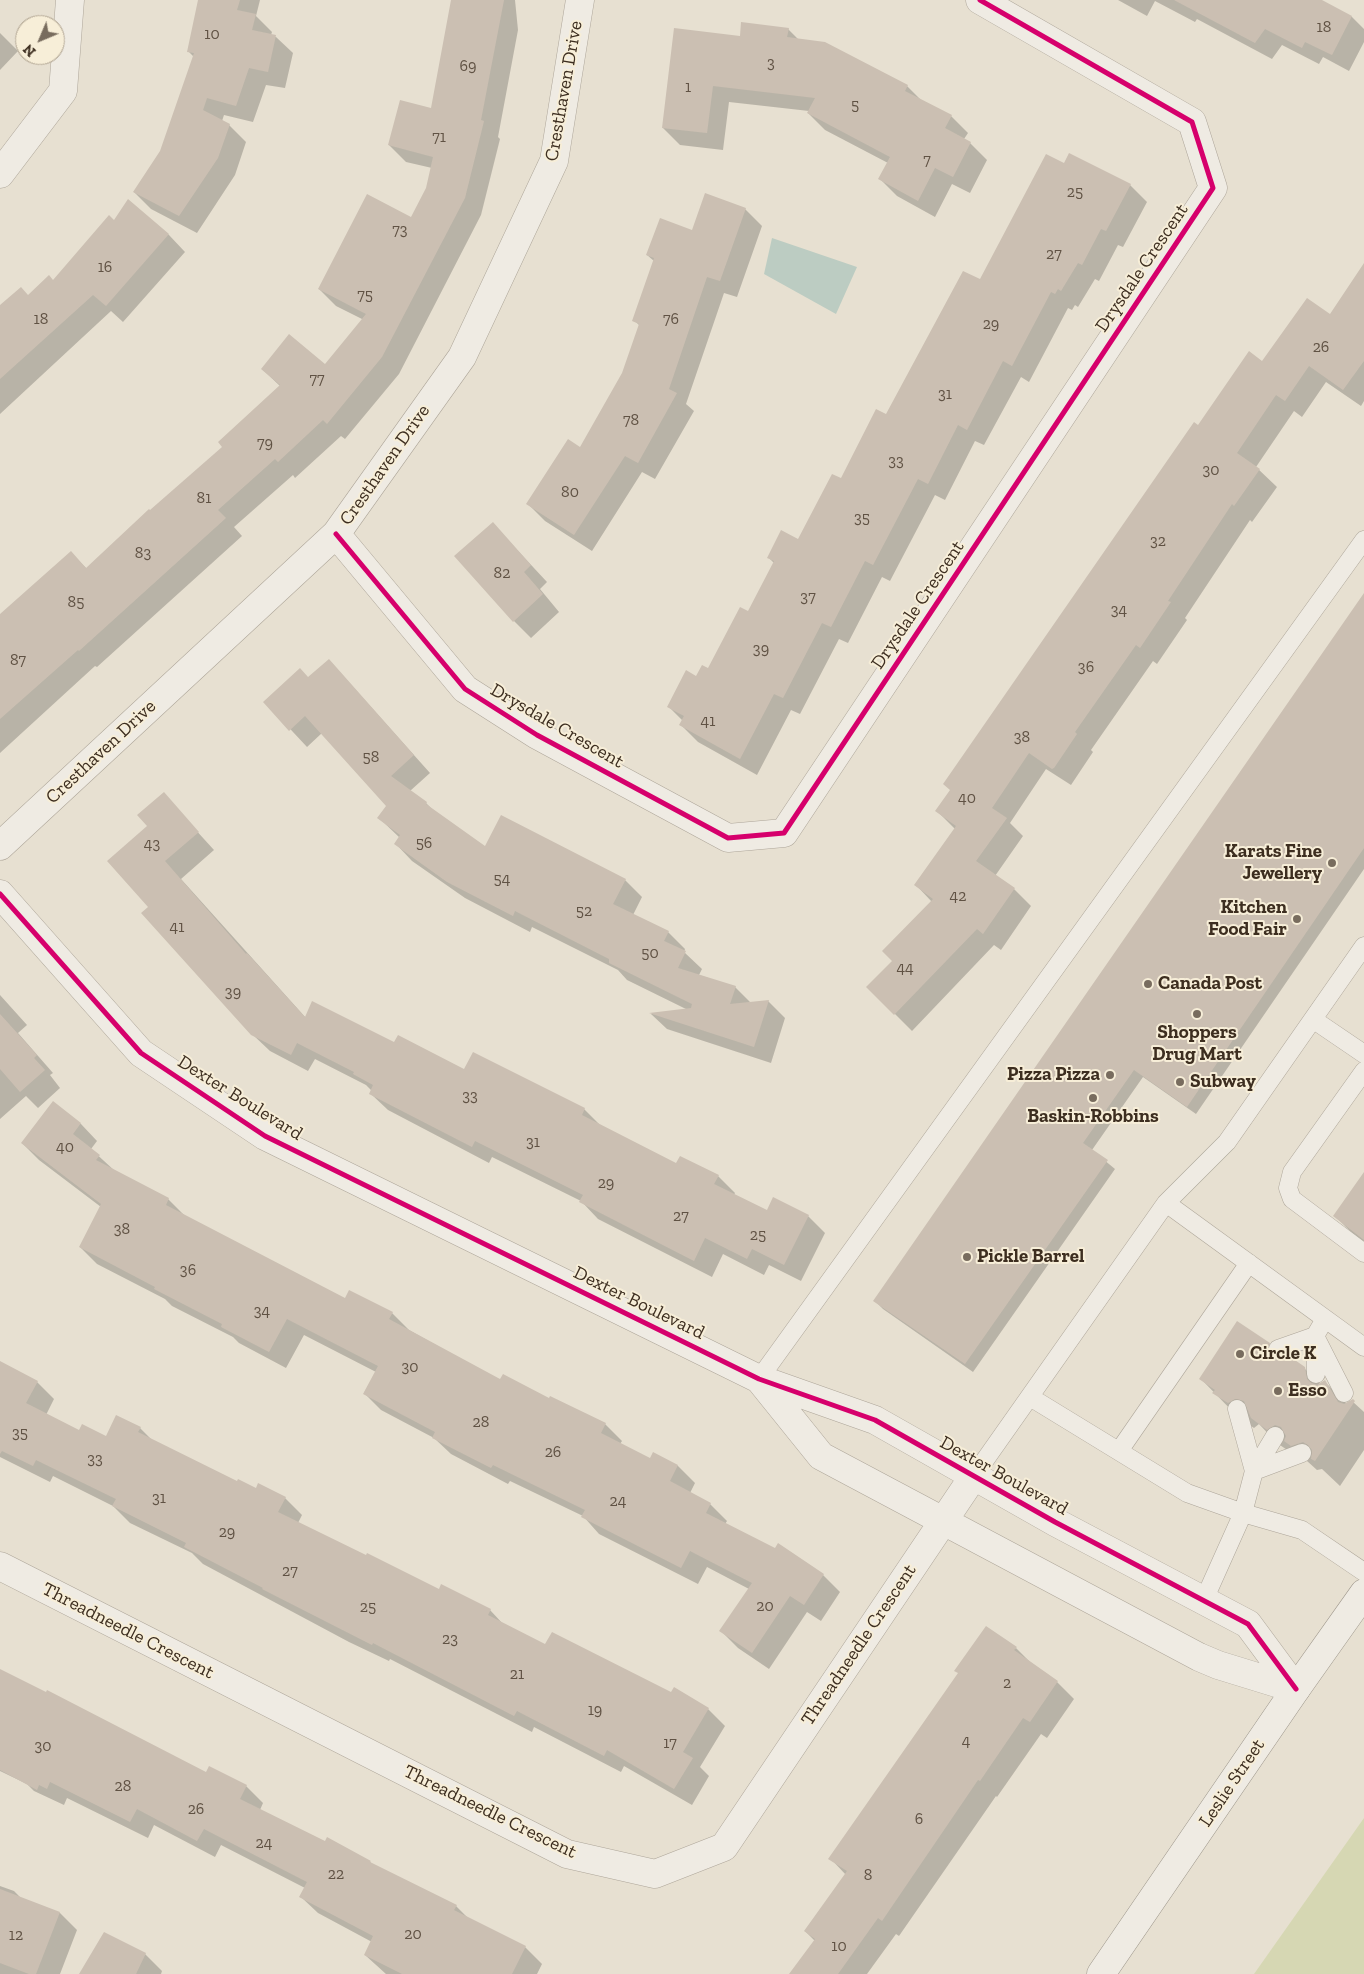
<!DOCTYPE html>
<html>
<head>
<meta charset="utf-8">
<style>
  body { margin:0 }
  #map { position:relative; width:1364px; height:1974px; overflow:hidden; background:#e7e0d1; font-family:"Zilla Slab",serif }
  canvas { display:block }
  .north { position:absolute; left:15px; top:15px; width:50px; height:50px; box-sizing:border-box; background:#f7eed8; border:1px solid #ada18e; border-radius:50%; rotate:225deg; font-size:14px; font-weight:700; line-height:20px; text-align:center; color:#3d2e20 }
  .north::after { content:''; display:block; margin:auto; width:18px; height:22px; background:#786c5e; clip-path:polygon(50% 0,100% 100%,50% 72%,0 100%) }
</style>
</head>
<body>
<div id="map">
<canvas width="1364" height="1974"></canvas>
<div class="north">N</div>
</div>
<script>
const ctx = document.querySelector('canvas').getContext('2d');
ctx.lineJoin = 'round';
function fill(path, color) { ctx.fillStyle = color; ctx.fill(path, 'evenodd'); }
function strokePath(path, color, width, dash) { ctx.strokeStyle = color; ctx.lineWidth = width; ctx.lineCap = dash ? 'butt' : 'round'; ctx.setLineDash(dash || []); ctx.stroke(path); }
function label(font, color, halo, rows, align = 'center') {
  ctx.font = font + ' "Zilla Slab",serif'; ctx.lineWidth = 4; ctx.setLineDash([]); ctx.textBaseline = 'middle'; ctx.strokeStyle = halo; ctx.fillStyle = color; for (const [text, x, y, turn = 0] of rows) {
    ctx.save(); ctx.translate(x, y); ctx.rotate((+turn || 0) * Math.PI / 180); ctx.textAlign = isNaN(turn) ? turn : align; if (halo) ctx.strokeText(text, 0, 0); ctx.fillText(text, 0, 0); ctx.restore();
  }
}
const green = new Path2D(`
  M1364,1818V1974H1254Z`);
const water = new Path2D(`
  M772,238L857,267L836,314L764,274Z`);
const shadow = new Path2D(`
  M200,0H260L256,16L272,32L271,35L276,37L293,53L285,88L266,85L253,122L224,115L222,121L229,125L246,142L235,175L197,233L151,209L134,192L161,152L194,57L188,51Z
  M453,0H515L518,30L498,137L500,139L481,215L399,374L345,439L341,436L295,478L293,475L234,527L242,536L97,667L95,666L0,753V617L71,553L87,569L224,447L280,386L262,369L325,366L364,320L336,306L319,289L412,219L427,188L432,168L406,162L389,145L432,109Z
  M1118,0H1319L1352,17L1364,29V42L1349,71L1323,57L1319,64L1282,45L1272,59L1197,19L1195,22L1155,1L1147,16Z
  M788,29L799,40L825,43L907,86L922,101L951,116L968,133L964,139L970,143L987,160L970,193L952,184L935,217L897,196L880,179L888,163L825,130L808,113L809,111L729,102L723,150L680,145L663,128L741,38Z
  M0,33L18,51L0,70Z
  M1070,155L1130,185L1147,202L1123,247L1118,245L1099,281L1095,279L1078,307L1075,305L1072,310L1068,308L1029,382L1021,377L984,445L975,441L945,500L935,495L890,581L882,577L848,643L839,639L800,714L791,710L757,775L698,742L681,725L683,721L668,706L697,677L708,670L748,613L774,563L769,558L798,540L1064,165Z
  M128,201L169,235L185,252L123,322L111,311L0,414V307L28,296L54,282L115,222Z
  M745,209L762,226L737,297L724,293L686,404L694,411L655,479L642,472L592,551L545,521L528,504L581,448L623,373L640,326L634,320L654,261L647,255L693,231Z
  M1364,265V401L1361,406L1326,382L1302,417L1294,411L1256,467L1277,487L1252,522L1250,520L1185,618L1187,620L1157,664L1153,661L1091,750L1093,752L1071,785L1046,769L1010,823L1023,836L995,876L1014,889L1031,906L1001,950L994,945L912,1031L868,987L894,961L932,902L916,885L955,829L937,811L1198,427L1263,362L1331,316Z
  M493,524L547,582L540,589L559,612L531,638L514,621Z
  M1364,595V869L1196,1114L1143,1077L1092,1150L1115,1169L973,1372L883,1309L875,1301Z
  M329,660L430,773L410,791L426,803L436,813L486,848L625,880L642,897L633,915L668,932L685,949L684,952L702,969L699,975L735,987L751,1003L768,1001L785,1018L771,1063L667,1029L651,1014L688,1010L627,980L618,970L532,927L530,932L465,898L412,861L396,844L400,838L379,818L387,806L322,733L307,747L265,702L309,679Z
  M163,794L214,850L181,879L306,1018L394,1044L464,1071L584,1109L601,1126L676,1165L718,1176L735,1193L734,1195L767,1212L808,1216L825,1233L801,1281L769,1265L764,1275L723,1254L712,1277L598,1219L581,1201L492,1157L489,1163L388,1110L371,1094L372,1091L366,1085L315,1059L308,1071L270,1051L252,1034L150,907L148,827Z
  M0,995L27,1025L18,1033L53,1073L50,1075L60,1088L38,1108L26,1096L0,1119Z
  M53,1103L81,1124L97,1141L91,1149L116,1172L168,1199L185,1216L345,1299L392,1313L409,1330L500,1381L550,1400L605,1424L622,1441L620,1444L650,1460L654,1454L678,1466L695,1483L690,1493L710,1504L727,1521L725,1524L823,1575L840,1592L821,1621L807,1612L769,1669L738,1648L721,1631L749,1589L707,1567L698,1584L599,1534L583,1516L510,1481L508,1484L451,1454L434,1438L381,1410L364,1393L376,1372L304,1335L286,1368L239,1343L233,1337L172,1306L165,1299L97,1264L80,1247L101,1207L39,1160L22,1143Z
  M1364,1174V1245L1335,1216Z
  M1269,1344L1284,1359L1304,1368L1320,1384L1324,1381L1347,1404L1352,1401L1364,1412V1450L1340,1486L1322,1469L1317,1470L1297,1452L1293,1454L1277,1443L1259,1424L1254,1428L1239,1418L1200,1378Z
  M0,1362L37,1382L54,1399L46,1415L79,1432L106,1437L140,1428L153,1441L237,1483L285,1498L302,1515L298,1523L439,1591L490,1610L504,1625L546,1646L708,1709L725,1726L700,1767L709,1776L692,1805L624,1766L621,1772L534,1727L532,1732L390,1659L389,1661L349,1642L203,1564L192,1553L130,1523L113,1506L53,1476L50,1482L0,1457Z
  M1016,1648L1033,1665L1057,1682L1074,1699L1047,1738L1041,1734L997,1797L996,1796L899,1936L896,1934L867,1974H790L815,1941L805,1931L846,1875L830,1858L959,1674Z
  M0,1670L206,1774L246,1786L263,1803L260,1810L325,1843L370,1862L374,1865L456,1906L469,1919L525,1947L542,1964L537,1974H386L365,1955L372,1942L318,1913L301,1897L305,1888L221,1845L215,1857L154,1825L148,1838L67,1798L64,1805L34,1791L27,1784L0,1771Z
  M0,1886L14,1891L21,1898L60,1913L77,1930L60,1974H0Z
  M145,1954L162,1971L161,1974H80Z`);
const building = new Path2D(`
  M198,0H240L237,10L256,14L252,30L276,35L268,72L249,68L236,106L207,98L203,110L230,124L218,158L179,216L133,192L160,151L194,53L187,52Z
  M451,0H504L481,120L484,121L465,198L382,357L327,424L323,420L278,462L275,459L218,510L226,518L79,651L78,650L0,719V614L71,551L86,568L149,509L150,510L222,447L218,442L280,385L261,369L289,334L325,364L366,314L318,289L367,194L411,217L426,188L433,157L388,145L400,100L431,108Z
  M1174,0H1322L1352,16L1332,55L1305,42L1302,48L1265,29L1255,43Z
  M741,22L789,28L787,37L825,42L908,85L905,91L952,115L945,128L971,142L953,177L935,168L918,201L878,179L890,157L807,113L815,98L713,86L707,133L662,128L674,28L740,36Z
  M1069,153L1131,184L1106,231L1101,229L1082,265L1078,263L1061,291L1058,289L1055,294L1051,292L1012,366L1003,361L967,430L958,425L928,484L918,479L873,565L865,561L831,627L822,623L783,698L774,694L740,759L679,725L684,716L667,707L686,670L696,676L702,665L708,668L740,607L748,611L774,561L767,558L781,530L798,539L832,474L841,478L876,409L886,414L963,271L980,279L1046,154L1064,163Z
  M705,193L746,208L720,281L707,277L669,389L677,393L638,463L625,456L574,535L526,504L568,439L580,447L622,373L639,324L632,321L654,258L646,255L660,218L692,230Z
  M128,199L169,234L106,306L93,295L0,379V305L21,287L28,295L49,275L53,280L109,215L114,220Z
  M1364,263V361L1343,390L1309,366L1285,401L1276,395L1237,453L1260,469L1234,506L1232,504L1168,601L1171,602L1140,648L1136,645L1075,732L1077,734L1054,768L1052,769L1029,753L992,808L1007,818L976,861L1015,888L983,934L977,929L894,1015L866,987L892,961L882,951L933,899L914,885L956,826L935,811L950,790L943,784L1194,422L1198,425L1249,351L1262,361L1307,298L1330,314Z
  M493,522L531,565L524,572L543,594L513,622L454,556Z
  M1364,593V848L1187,1107L1134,1070L1083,1143L1108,1160L965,1364L873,1301Z
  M329,659L414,755L391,776L427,802L426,804L485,846L501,815L626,879L613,904L669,931L664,941L686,951L678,968L736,986L730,1004L769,1000L754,1047L649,1013L691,1008L692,1004L609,963V959L515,911L513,916L447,882L394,844L400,835L377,818L386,806L305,716L289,731L263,702L300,668L308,677Z
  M164,792L199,832L165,861L246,954L247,953L305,1017L312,1001L394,1042L398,1035L464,1069L473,1052L585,1108L582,1115L676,1163L680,1156L719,1175L714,1184L767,1210L773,1197L809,1215L784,1265L752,1249L747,1259L705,1238L694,1261L579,1202L583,1195L475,1141L472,1147L369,1094L373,1085L353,1074L354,1072L297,1043L291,1055L251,1035L141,913L148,907L107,861L147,826L137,815Z
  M0,1014L37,1055L34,1058L45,1070L20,1092L0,1069Z
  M53,1101L81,1123L73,1134L100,1155L96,1160L169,1198L166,1205L345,1298L349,1290L393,1312L389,1319L500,1379L503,1374L549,1398L550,1396L606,1423L601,1433L650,1458L653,1452L678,1465L670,1481L711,1503L706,1513L775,1548L778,1543L824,1574L804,1605L790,1596L752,1653L719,1631L752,1583L690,1551L681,1568L581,1517L585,1510L493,1465L491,1468L432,1438L435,1432L363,1394L378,1366L287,1319L269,1352L221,1327L222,1324L154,1289L155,1287L79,1247L101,1204L21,1143Z
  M1364,1172V1240L1333,1216Z
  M1237,1321L1270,1343L1268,1352L1271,1357L1277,1359L1289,1356L1305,1367L1307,1379L1311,1383L1317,1385L1325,1380L1338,1402L1344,1404L1353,1399L1355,1401L1315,1461L1311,1459L1312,1450L1308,1445L1303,1442L1291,1446L1284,1441L1286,1436L1281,1427L1275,1425L1267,1430L1251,1418L1244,1401L1235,1399L1228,1403L1212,1393L1215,1390L1199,1379Z
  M0,1361L38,1381L26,1403L79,1430L82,1424L106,1436L116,1415L141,1427L138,1432L237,1481L238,1479L256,1488L258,1483L286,1497L278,1512L366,1555L367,1553L439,1589L441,1584L491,1609L488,1615L545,1644L552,1632L671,1692L674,1687L709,1708L683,1752L693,1758L674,1789L607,1750L604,1756L517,1711L514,1716L373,1643L372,1645L262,1589L263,1588L184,1547L186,1543L112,1506L116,1499L36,1460L33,1466L2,1451L0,1454Z
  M986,1626L1017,1647L1014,1650L1058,1681L1030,1722L1023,1718L980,1781L978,1780L882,1921L878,1918L838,1974H789L815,1939L804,1931L847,1871L828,1859L958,1673L954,1671Z
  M0,1669L46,1692L47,1690L206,1772L209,1766L247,1785L240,1799L325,1841L327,1837L371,1861L370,1862L457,1905L454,1910L526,1946L512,1974H402L364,1955L373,1936L299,1897L307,1882L204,1829L197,1841L137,1809L130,1822L50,1782L47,1789L39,1785L37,1790L0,1770Z
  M0,1889L60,1912L36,1974H29L0,1963Z
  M104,1932L146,1953L136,1974H79Z`);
const service = new Path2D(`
  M1314,1020L1364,1054
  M1364,1071L1292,1172L1288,1188L1292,1199L1364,1253
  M1166,1203L1364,1347
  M1325,1319L1315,1336L1344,1393
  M1278,1349L1315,1336L1316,1374
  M759,1379L1364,540
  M1030,1397L1187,1493L1243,1513L1254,1471L1275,1436
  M1237,1409L1254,1471
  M1119,1451L1249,1263
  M1254,1471L1302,1453
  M973,1477L1166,1203L1227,1142L1364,946
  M1204,1600L1243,1513L1302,1530L1364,1572`);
const minor = new Path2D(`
  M0,174L63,91L70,0
  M336,534L465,689L537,735L728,838L784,833L1213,188L1192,122L980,0
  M0,846L336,534L462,357L554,161L580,0
  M0,894L141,1053L265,1136L759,1379L875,1420L1055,1522L1248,1624L1296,1689
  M759,1379L821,1456L1199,1657L1218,1665L1296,1689
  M0,1566L567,1854L655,1874L724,1847L973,1477`);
const secondary = new Path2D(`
  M1101,1974L1296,1689L1364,1593`);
const cycleway = new Path2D(`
  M336,534L465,689L537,735L728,838L784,833L1213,188L1192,122L980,0
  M0,894L141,1053L265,1136L759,1379L875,1420L1055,1522L1248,1624L1296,1689`);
const markers = [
  [1332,863,5,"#786c5e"],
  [1297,919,5,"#786c5e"],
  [1148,984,5,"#786c5e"],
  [1197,1014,5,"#786c5e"],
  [1110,1075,5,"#786c5e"],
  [1180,1082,5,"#786c5e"],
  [1093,1098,5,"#786c5e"],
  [967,1257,5,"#786c5e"],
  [1240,1354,5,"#786c5e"],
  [1278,1391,5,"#786c5e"]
];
const numberNames = [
  ["18",1324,27],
  ["10",212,34],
  ["3",771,63],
  ["69",468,66],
  ["1",688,87],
  ["5",855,105],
  ["71",439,137],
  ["7",927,160],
  ["25",1075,192],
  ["73",400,230],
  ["27",1054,254],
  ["16",105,267],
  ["75",365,295],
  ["18",41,319],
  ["76",671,319],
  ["29",991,324],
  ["26",1321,347],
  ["77",317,379],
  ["31",945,394],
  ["78",631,420],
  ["79",265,443],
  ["33",896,461],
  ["30",1211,470],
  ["80",570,492],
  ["81",204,498],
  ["35",862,518],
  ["32",1158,541],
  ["83",143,553],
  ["82",502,573],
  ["37",808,597],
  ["85",76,602],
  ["34",1119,610],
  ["39",761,649],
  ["87",18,660],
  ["36",1086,667],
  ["41",708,721],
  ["38",1022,737],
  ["58",371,757],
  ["40",967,798],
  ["56",424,843],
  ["43",152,844],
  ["54",502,879],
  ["42",958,896],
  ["52",584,911],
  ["41",177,927],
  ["50",650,953],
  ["44",905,968],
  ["39",233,992],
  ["33",470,1096],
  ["31",533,1142],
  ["40",65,1147],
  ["29",606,1183],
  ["27",681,1216],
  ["38",122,1229],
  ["25",758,1235],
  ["36",188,1270],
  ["34",262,1311],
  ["30",410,1367],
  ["28",481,1422],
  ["35",20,1433],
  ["26",553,1452],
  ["33",95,1459],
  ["31",159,1498],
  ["24",618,1501],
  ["29",227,1532],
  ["27",290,1571],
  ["20",765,1606],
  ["25",368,1607],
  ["23",450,1639],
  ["21",517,1674],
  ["2",1007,1683],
  ["19",595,1710],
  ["4",966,1741],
  ["17",670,1743],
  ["30",43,1746],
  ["28",123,1786],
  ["26",196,1809],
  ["6",919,1819],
  ["24",264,1843],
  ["22",336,1874],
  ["8",868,1875],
  ["20",413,1934],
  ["12",16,1935],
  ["10",839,1946]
];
const streetNames = [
  ["Cresthaven Drive",564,91,-80],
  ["Drysdale Crescent",1142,268,-56],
  ["Cresthaven Drive",385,465,-55],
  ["Drysdale Crescent",918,605,-56],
  ["Drysdale Crescent",557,726,30],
  ["Cresthaven Drive",101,752,-43],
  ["Dexter Boulevard",240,1098,32],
  ["Dexter Boulevard",639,1303,26],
  ["Dexter Boulevard",1004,1476,29],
  ["Threadneedle Crescent",128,1631,27],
  ["Threadneedle Crescent",859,1645,-56],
  ["Leslie Street",1232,1783,-56],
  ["Threadneedle Crescent",490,1812,26]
];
const poiNames = [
  ["Karats Fine",1322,852,"right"],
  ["Jewellery",1322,874,"right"],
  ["Kitchen",1287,908,"right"],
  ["Food Fair",1287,930,"right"],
  ["Canada Post",1158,984],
  ["Shoppers",1197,1033,"center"],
  ["Drug Mart",1197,1055,"center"],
  ["Pizza Pizza",1100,1075,"right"],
  ["Subway",1190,1082],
  ["Baskin-Robbins",1093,1117,"center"],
  ["Pickle Barrel",977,1257],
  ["Circle K",1250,1354],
  ["Esso",1288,1391]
];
fill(green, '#d6d7b3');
fill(water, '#bcccc2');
fill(shadow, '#0003');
fill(building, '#cbbfb2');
strokePath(service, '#ada599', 19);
strokePath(minor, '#ada599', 29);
strokePath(secondary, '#9c958a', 29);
strokePath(service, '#efebe3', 18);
strokePath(minor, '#efebe3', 28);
strokePath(secondary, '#efebe3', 28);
strokePath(cycleway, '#d6006c', 5);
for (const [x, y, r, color] of markers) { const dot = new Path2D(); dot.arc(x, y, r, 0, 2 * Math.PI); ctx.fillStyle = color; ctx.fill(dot); strokePath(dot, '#f7eed8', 2); }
label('16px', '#605244', null, numberNames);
label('19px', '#3d2e20', '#f7eed8', streetNames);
label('bold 19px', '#3d2e20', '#f7eed8', poiNames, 'left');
</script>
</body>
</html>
